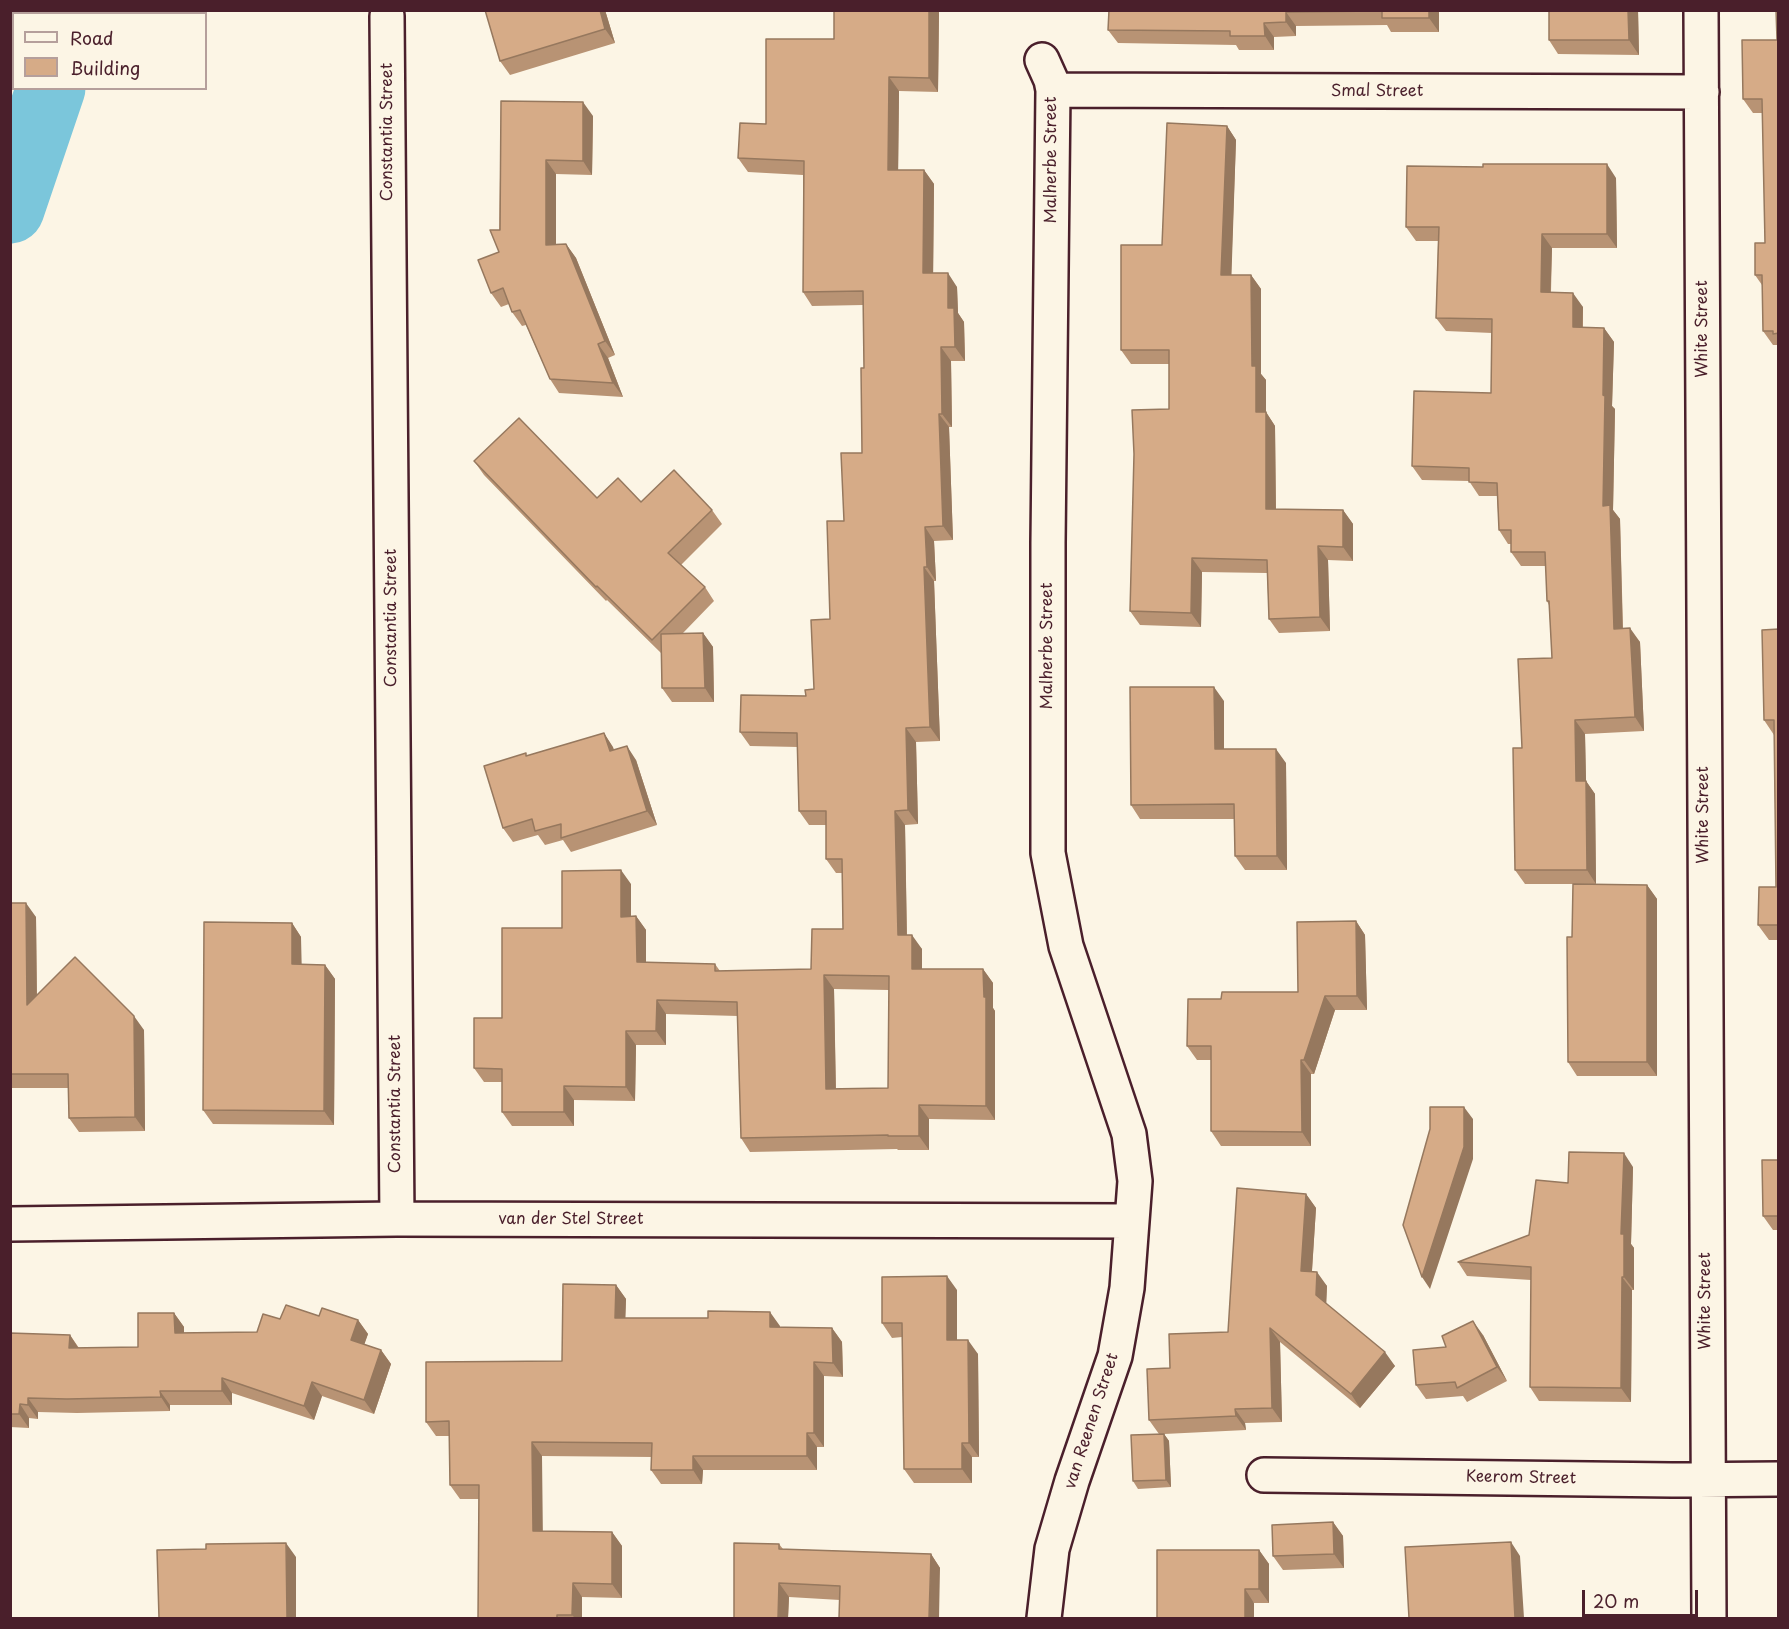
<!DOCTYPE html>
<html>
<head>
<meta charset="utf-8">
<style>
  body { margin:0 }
  #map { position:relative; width:1789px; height:1629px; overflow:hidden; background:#fcf5e5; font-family:"Playpen Sans",sans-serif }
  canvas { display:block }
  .frame { position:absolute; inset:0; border:12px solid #4a1f2b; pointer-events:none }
  .legend { position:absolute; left:12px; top:12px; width:195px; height:78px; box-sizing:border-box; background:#fcf5e5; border:2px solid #b59f9b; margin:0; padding:8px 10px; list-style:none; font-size:18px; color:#4a1f2b }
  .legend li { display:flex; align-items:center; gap:12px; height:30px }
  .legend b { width:30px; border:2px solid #b59f9b }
  .scale { position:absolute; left:1582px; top:1590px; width:116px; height:27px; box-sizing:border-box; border:3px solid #4a1f2b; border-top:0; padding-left:8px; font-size:18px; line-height:21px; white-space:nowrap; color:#4a1f2b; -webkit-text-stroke:4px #fcf5e5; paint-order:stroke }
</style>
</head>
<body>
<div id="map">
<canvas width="1789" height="1629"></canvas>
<div class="frame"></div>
<ul class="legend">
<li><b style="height:8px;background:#fcf5e5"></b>Road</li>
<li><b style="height:16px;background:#d6ab87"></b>Building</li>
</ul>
<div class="scale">20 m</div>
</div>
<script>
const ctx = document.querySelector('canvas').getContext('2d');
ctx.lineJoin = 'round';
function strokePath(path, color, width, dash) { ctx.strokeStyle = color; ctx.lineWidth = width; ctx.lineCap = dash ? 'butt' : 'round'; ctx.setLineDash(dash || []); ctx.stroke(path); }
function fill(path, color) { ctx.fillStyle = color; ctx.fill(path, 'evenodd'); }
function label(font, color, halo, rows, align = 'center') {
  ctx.font = font + ' "Playpen Sans",sans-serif'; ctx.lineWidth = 6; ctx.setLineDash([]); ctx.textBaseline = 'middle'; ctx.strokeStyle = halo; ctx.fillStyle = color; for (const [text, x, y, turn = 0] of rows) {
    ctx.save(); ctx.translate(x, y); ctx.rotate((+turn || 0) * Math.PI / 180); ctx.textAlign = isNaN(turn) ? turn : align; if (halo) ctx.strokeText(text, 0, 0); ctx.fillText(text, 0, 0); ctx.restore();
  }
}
const river = new Path2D(`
  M77,14L78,10
  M10,209L51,88`);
const street = new Path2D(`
  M1701,10L1709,1618
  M387,16L397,1219
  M1042,60L1051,80L1053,90L1048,542V853L1066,946L1129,1134L1135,1181L1127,1288L1115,1356L1072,1481L1052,1549L1044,1618
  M1053,90L1702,92
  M10,1224L397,1219L1132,1221
  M1264,1475L1672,1480L1778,1479`);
const wall = new Path2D(`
  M605,10L615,43L510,75L500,61Z
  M834,10H959V12H939L938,92L899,91L898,170H924L934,184L933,273L957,287L958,313L964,322L965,361H951L952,427H949L953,540L934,541L936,581H934L940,741L916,742L918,824L905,825L907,935L922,949V969H983L993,983V1008L995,1011V1120L929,1119V1150H898L897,1149L750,1152L741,1138L738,1016L666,1014V1045H636L635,1101L574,1100V1126H512L502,1112V1082H484L474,1068L502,1018L562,928L631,884V916H636L646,930V962L715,964L720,971L811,969L843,929L842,873H836L826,859V825H809L799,811L798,747L750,746L740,732L806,696L814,689L830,619L844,521L862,453L864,368L863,305L812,306L803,292V175L748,172L738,158L834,39ZM834,989L889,990L888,1088L836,1089Z
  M1109,10H1439V32H1391L1387,25L1296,26V36L1274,37V50H1239L1236,45L1118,43L1108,30Z
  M1549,10H1638L1639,55L1558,54L1549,40Z
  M1779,10V345H1773L1763,331L1762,285L1755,275L1765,243L1763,113H1753L1743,99L1777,40Z
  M501,101L593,116L592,175L556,174V245L566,244L576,258L615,355L608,358L623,397L559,393L550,379L526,325L522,326L512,312L509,304L501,307L491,293L499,252Z
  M1227,126L1236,140L1231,275H1251L1261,289V374L1266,380V412L1275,426L1276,509L1343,510L1353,524V561L1328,560L1330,631L1279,633L1269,619L1267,573L1202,572L1201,627L1140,625L1130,611L1169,409V364H1131L1121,350L1162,245Z
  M1616,178L1617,248H1552L1551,292L1583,307V328H1604L1614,342L1612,406L1615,409L1613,510L1620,519L1623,628L1640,642L1644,731L1585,734L1586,781L1595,794L1596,884H1578L1647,885L1657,899V1076H1577L1568,1062L1572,937L1573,884H1525L1515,870L1522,748L1552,658L1549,605L1547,601L1546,566H1521L1511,552V544H1508L1499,530L1497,496H1479L1469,481L1422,480L1412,466L1491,393L1492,333L1446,331L1436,318L1438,241H1416L1406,227Z
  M474,461L597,498L641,502L712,510L722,524L681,565L705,587L714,601L683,633H703L713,647L714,702H672L662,688L661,653L607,600L606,601L484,475Z
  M1779,629V940H1769L1758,925L1776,887L1774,735L1764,720Z
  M1224,701V749L1286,763L1287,870H1245L1235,856V819H1140L1131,805Z
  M604,733L614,750L636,760L657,825L571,852L563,840L545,845L538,835L513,842L503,828L527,756Z
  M10,903L36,917L37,995L144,1030L145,1131L79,1132L69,1118L68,1088H10Z
  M1356,921L1365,935L1367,1010H1335L1314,1074H1311V1146H1221L1211,1131V1060H1197L1187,1046L1221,999L1298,992Z
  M292,923L301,937V964L325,965L335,979L334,1125L213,1124L203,1110Z
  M1779,1160V1230H1773L1763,1216Z
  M1633,1167L1631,1244L1634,1248V1290H1632L1631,1402L1539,1401L1530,1387L1531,1280L1467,1276L1458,1262L1529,1235L1568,1183Z
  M1306,1194L1316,1208L1312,1271L1327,1286L1326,1304L1395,1366L1360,1408L1280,1342L1282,1422L1245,1423L1246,1430L1164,1434L1169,1441L1171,1487L1138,1489L1133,1481L1159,1434L1149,1420L1170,1368L1228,1332Z
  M616,1285L626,1299L625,1318L780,1326V1327L832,1328L842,1342L843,1377L824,1376V1447H817V1470H703L702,1484H661L651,1470L652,1457L542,1456V1531L612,1532L622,1546V1598L582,1597V1618H478L479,1499H460L450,1485L449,1436H436L426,1422L562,1361Z
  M957,1290V1340L978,1354L979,1457H972V1483H914L904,1469L902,1337L892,1338L882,1323Z
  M174,1313L184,1327V1333L257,1332L280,1319L319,1316L358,1320L368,1334L364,1344L381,1350L391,1364L374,1414L322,1396L314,1420L232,1393V1405H170V1411L77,1413L38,1412V1419L29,1418V1428L10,1427V1333L70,1335L79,1348L138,1347Z
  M1483,1335L1507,1381L1467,1402L1463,1396L1426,1399L1416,1385L1446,1347Z
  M1333,1522L1343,1536L1344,1568L1283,1570L1273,1556Z
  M779,1544L783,1549L931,1554L940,1568L840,1600L789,1597L788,1618H734Z
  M1157,1550H1259L1269,1564V1603H1254Z`);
const shadedWall = new Path2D(`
  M600,10H605L615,43L605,29Z
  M929,10H938L939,12L938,92L929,78Z
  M1429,10H1439V32L1429,18Z
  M1628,10H1638L1639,55L1629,40Z
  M1286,12L1296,26V36L1286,22Z
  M1264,23L1274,37V50L1265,36Z
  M889,77L899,91L898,183L888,170Z
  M583,102L593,116L592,175L583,161Z
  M1227,126L1236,140L1231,289L1221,275Z
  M546,160L556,174V259L546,245Z
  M1607,164L1616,178L1617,248L1607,234Z
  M924,170L934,184L933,287L923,273Z
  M1542,234L1552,248L1550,306L1541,292Z
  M566,244L576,258L615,355L605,341Z
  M948,273L957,287L958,313L964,322L965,361L955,347L948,308Z
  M1251,275L1261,289V374L1266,380V426L1256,412L1252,366Z
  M1573,293L1583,307L1582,341L1573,327Z
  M1604,328L1614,342L1612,406L1615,409L1613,510L1620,519L1623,643L1614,629L1603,506V395Z
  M598,344L608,358L623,397L613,383Z
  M941,347L951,361L952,427L942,414Z
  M1266,412L1275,426L1276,523L1266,509Z
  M939,414L949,427L953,540L943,526Z
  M1343,510L1353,524V561L1343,547Z
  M925,527L934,541L936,581L927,567Z
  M1318,546L1328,560L1330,631L1320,617Z
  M1192,558L1202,572L1201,627L1191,613Z
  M924,567L934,581L940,741L930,727Z
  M1630,628L1640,642L1644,731L1635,717Z
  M703,633L713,647L714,702L705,688Z
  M1214,687L1224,701V763L1215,749Z
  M1575,720L1585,734L1586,781L1595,794L1596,884L1587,870L1576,781Z
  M906,728L916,742L918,824L908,810Z
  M604,733L613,747L619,765L610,751Z
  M627,746L636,760L657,825L647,811Z
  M1276,749L1286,763L1287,870L1277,856Z
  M895,811L905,825L907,949L898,935Z
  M621,870L631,884V930L621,917Z
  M1647,885L1657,899V1076L1647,1062Z
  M26,903L36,917L37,1019L27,1005Z
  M636,916L646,930V976L637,962Z
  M1356,921L1365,935L1367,1010L1357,996Z
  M292,923L301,937L302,978L292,964Z
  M912,935L922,949V983L912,969Z
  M325,965L335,979L334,1125L324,1111Z
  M983,969L993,983V1008L995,1011V1120L986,1106Z
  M824,975L834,989L836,1103L826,1089Z
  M1325,996L1335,1010L1314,1074L1304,1060Z
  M657,1000L666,1014V1045L656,1031Z
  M134,1016L144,1030L145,1131L135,1117Z
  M626,1031L636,1045L635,1101L626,1087Z
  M1301,1060L1311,1074V1146L1302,1132Z
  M564,1086L574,1100V1126L564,1112Z
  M919,1105L929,1119V1150L919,1136Z
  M1464,1107L1473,1119V1159L1430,1289L1422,1277Z
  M1624,1153L1633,1167L1631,1244L1634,1248V1290L1624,1277L1621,1234Z
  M1306,1194L1316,1208L1311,1285L1301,1271Z
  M1317,1272L1327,1286L1326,1309L1316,1295Z
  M947,1276L957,1290V1354L947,1340Z
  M1622,1277L1632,1290L1631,1402L1621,1388Z
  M616,1285L626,1299L625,1332L615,1318Z
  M770,1312L780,1326V1341L770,1327Z
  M174,1313L184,1327V1347L175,1333Z
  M358,1320L368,1334L361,1354L351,1340Z
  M1473,1321L1483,1335L1507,1381L1497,1367Z
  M832,1328L842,1342L843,1377L833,1363Z
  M1270,1328L1280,1342L1282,1422L1272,1408Z
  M70,1335L79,1349L69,1348Z
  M968,1340L978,1354L979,1457L969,1443Z
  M381,1350L391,1364L374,1414L364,1400Z
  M1385,1352L1395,1366L1360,1408L1351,1394Z
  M814,1362L824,1376V1447L814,1433Z
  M222,1378L232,1393V1405L222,1391Z
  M312,1382L322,1396L314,1420L304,1406Z
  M160,1391L170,1405V1411L161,1397Z
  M28,1398L38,1412V1419L28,1405Z
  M20,1404L29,1418V1428L19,1414Z
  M1235,1409L1245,1423L1246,1430L1236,1416Z
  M807,1433L817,1447V1470L807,1456Z
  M1164,1434L1169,1441L1171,1487L1166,1480Z
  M532,1442L542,1456L543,1545L533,1531Z
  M962,1443L972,1457V1483L962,1469Z
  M693,1456L703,1470L702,1484L693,1470Z
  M1333,1522L1343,1536L1344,1568L1334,1554Z
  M612,1532L622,1546V1598L612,1584Z
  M1511,1542L1520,1556L1524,1618H1515Z
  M286,1543L296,1557V1618H287Z
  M1259,1550L1269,1564V1603L1259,1589Z
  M931,1554L940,1568L939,1618H929Z
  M573,1583L582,1597V1618H575L572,1615Z
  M779,1583L789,1597L788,1618H778Z
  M1245,1589L1254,1603V1618H1245Z`);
const building = new Path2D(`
  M485,10H600L605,29L500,61Z
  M834,10H929V78L889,77L888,170H924L923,273H948V308H954L955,347H941L942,414H939L943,526L925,527L927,567H924L930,727L906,728L908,810L895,811L898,935H912V969H983L984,997H986V1106L919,1105V1136H888V1135L741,1138L737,1002L657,1000L656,1031H626V1087L564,1086V1112H502V1069L474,1068V1018H502V928H562V871L621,870V917L636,916L637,962L715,964V971L811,969L812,929H843L842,859H826V811H799L797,733L740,732L741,695L806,696L805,690L814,689L811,620L830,619L827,521H844L841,453H862L861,368H864L863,291L803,292L804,161L738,158L740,123L766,124V39H834ZM824,975L889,976L888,1088L826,1089Z
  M1109,10H1429V18H1382V11L1286,12V22L1264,23L1265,36H1230V31L1108,30Z
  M1549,10H1628L1629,40H1549Z
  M1776,10H1779V333L1773,334V331H1763L1762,275H1755V243H1765L1762,99H1743L1742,40H1777Z
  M501,101L583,102V161L546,160V245L566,244L605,341L598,344L613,383L550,379L520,310L512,312L503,288L491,293L478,260L499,252L490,230H500Z
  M1167,123L1227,126L1221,275H1251L1252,366H1256V412H1266V509L1343,510V547L1318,546L1320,617L1269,619L1267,560L1192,558L1191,613L1130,611L1134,454L1132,410L1169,409V350H1121V245H1162Z
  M1483,164H1607V234H1542L1541,292L1573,293V327L1604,328L1603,395L1605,396L1603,506L1610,505L1614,629L1630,628L1635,717L1575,720L1576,781H1586L1587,870H1515L1513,748H1522L1518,659L1552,658L1549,601H1547L1545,552H1511V530H1499L1497,483L1469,482V468L1412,466L1414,391L1491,393L1492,319L1436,318L1439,227H1406L1407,166L1483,167Z
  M519,418L597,498L618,478L641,502L674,470L712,510L668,553L705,587L652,640L597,586L596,587L474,461Z
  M1779,629V925H1758L1759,887H1776L1774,720H1764L1762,630Z
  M703,633L705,688H662L661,634Z
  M1130,687H1214L1215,749H1276L1277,856H1235L1234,804L1131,805Z
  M604,733L610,751L627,746L647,811L561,838V824L535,831L532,819L503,828L484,766L526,753V756Z
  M1573,884L1647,885V1062H1568L1567,937H1572Z
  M10,903H26L27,1005L75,957L134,1016L135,1117L69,1118L68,1074H10Z
  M1356,921L1357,996H1325L1304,1060H1301L1302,1132L1211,1131V1046H1187L1188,999H1221L1222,992H1298L1297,922Z
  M204,922L292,923V964L325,965L324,1111L203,1110Z
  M1430,1107H1464V1147L1422,1277L1403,1225L1430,1129Z
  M1569,1152L1624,1153L1621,1234H1624V1277H1622L1621,1388L1530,1387L1531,1267L1458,1262L1529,1235L1536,1180L1568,1183Z
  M1762,1160H1779V1216H1763Z
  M1237,1188L1306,1194L1301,1271L1317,1272L1316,1295L1385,1352L1351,1394L1270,1328L1272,1408L1235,1409L1236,1416L1149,1420L1147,1369L1170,1368L1169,1334L1228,1332Z
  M947,1276V1340H968L969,1443H962V1469H904L902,1323H882V1277Z
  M563,1284L616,1285L615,1318H708V1311L770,1312V1327L832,1328L833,1363L814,1362V1433H807V1456H693V1470H651L652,1443L532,1442L533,1531L612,1532V1584L573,1583L572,1615H557V1618H478L479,1485H450L449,1421L426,1422V1362L562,1361Z
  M286,1305L319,1316L322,1308L358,1320L351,1340L381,1350L364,1400L312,1382L304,1406L222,1378V1391H160L161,1397L67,1399L28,1398V1405L20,1404L19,1414H10V1333L70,1335L69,1348L138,1347V1313H174L175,1333L257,1332L263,1314L280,1319Z
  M1473,1321L1497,1367L1457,1388L1455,1382L1416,1385L1413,1350L1446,1347L1442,1336Z
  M1164,1434L1166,1480L1133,1481L1131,1435Z
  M1333,1522L1334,1554L1273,1556L1272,1525Z
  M1511,1542L1515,1618H1409L1405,1547Z
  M286,1543L287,1618H159L157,1550L206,1549V1544Z
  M734,1543L779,1544V1549L931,1554L929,1618H839L840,1586L779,1583L778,1618H734Z
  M1157,1550H1259V1589H1245V1618H1157Z`);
const streetNames = [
  ["Smal Street",1377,92],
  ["Constantia Street",388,132,-90],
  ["Malherbe Street",1052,160,-90],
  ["White Street",1703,329,-90],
  ["Constantia Street",392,618,-90],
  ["Malherbe Street",1048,646,-90],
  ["White Street",1704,815,-90],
  ["Constantia Street",396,1104,-90],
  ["van der Stel Street",571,1220],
  ["White Street",1706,1301,-90],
  ["van Reenen Street",1092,1421,-72],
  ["Keerom Street",1521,1478,1]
];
strokePath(river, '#7bc6db', 69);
strokePath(street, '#4a1f2b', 38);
strokePath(street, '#fcf5e5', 33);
fill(wall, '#b89374');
fill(shadedWall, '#96785e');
fill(building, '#d6ab87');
strokePath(building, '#96785e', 1.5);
label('16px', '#4a1f2b', '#fcf5e5', streetNames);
</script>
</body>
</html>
